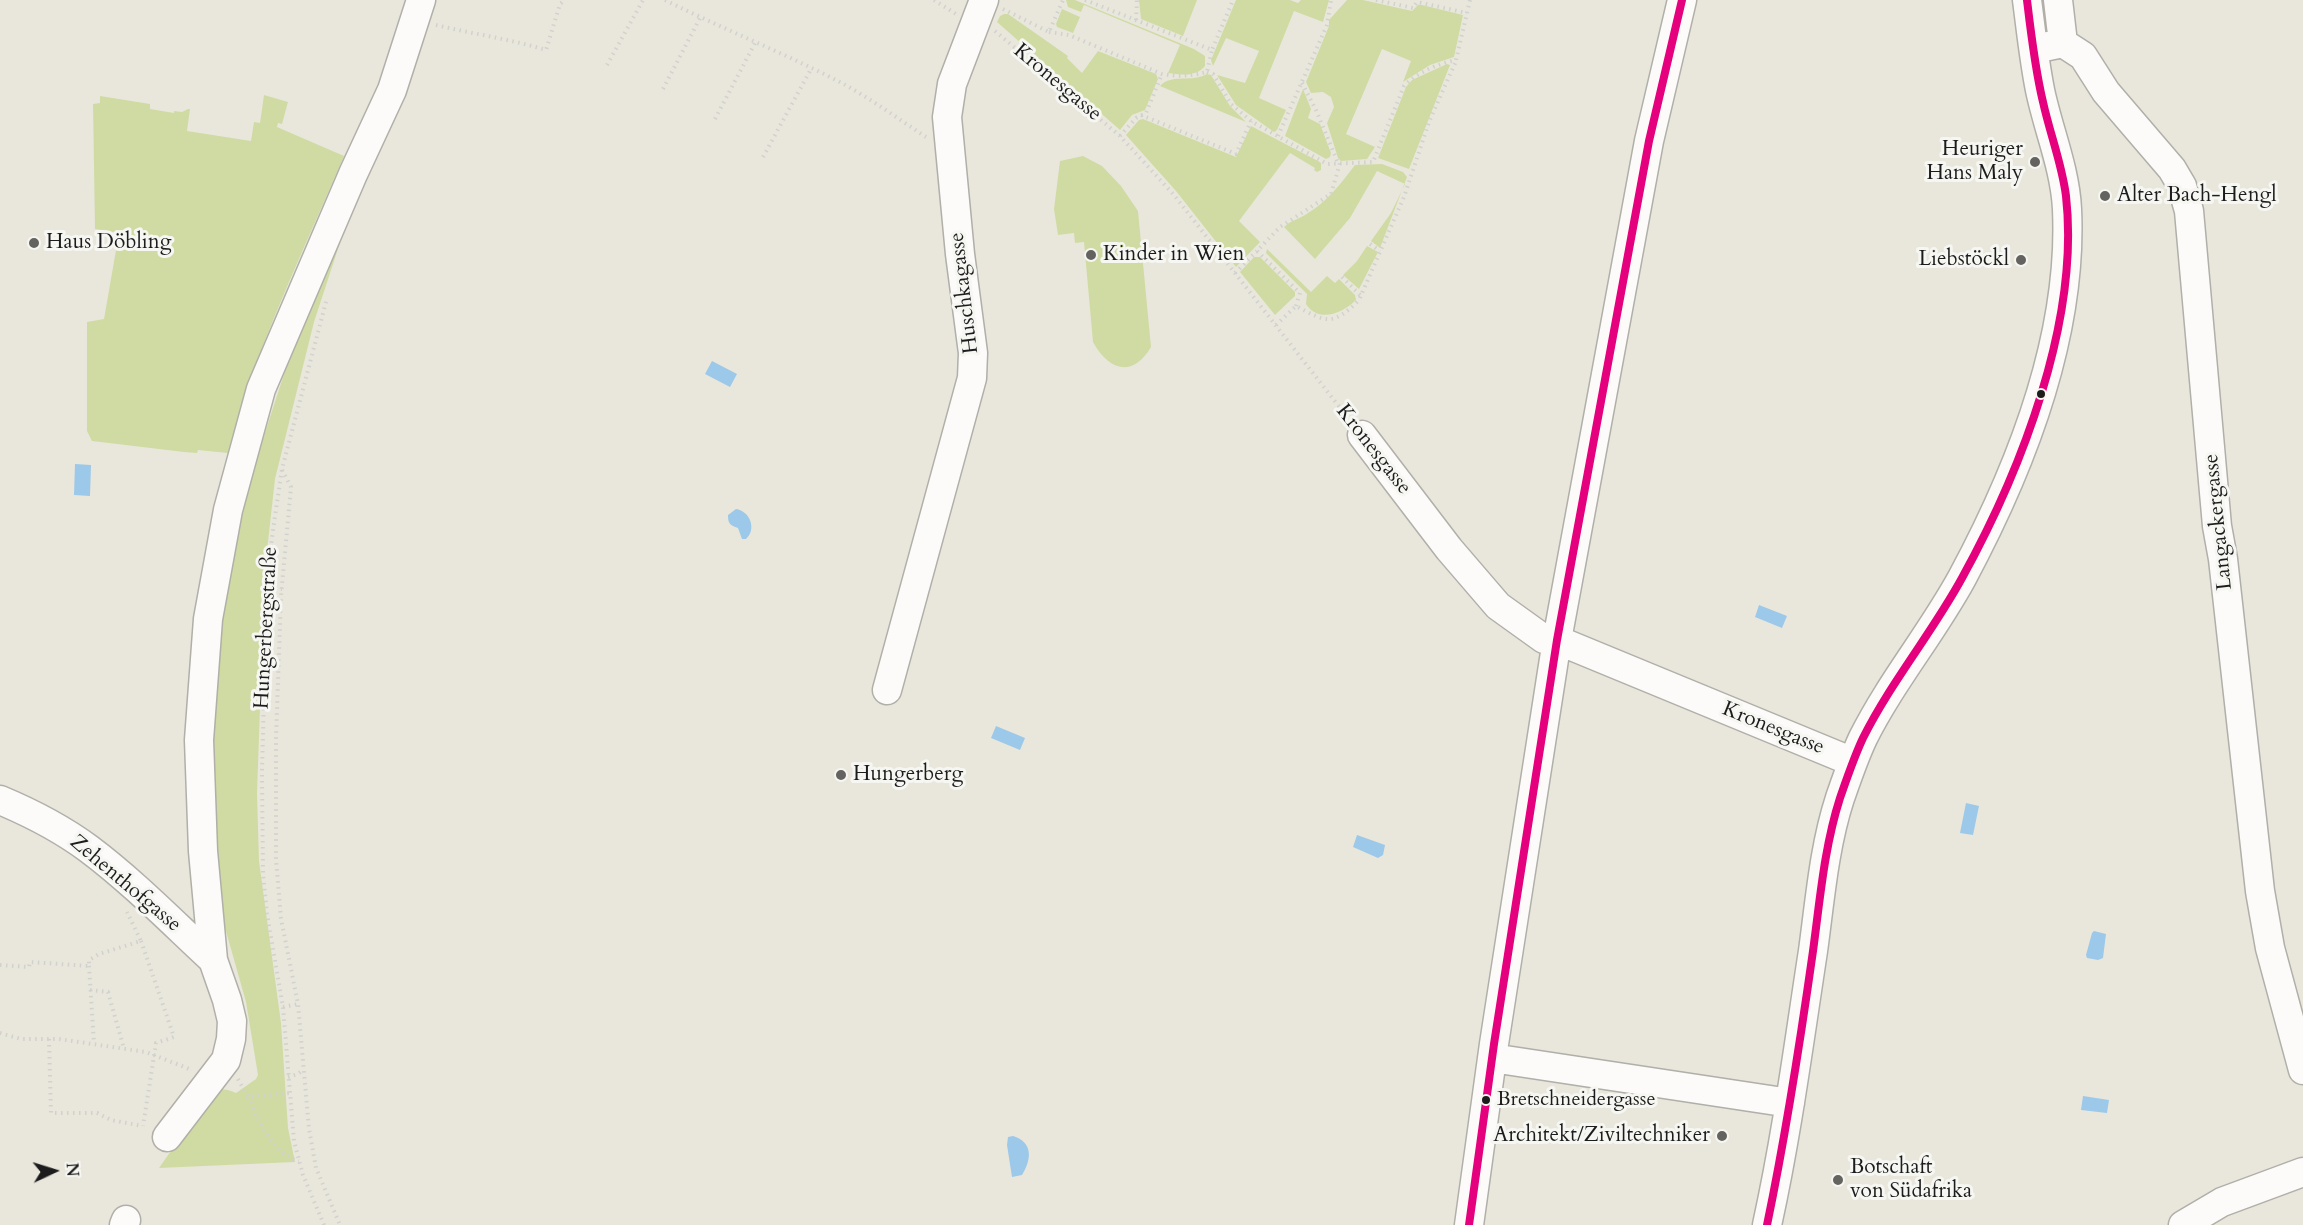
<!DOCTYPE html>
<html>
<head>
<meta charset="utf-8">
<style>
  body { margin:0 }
  #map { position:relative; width:2303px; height:1225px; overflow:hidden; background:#e9e7dc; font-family:Cardo,serif }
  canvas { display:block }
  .north { position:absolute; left:24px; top:1141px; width:60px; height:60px; -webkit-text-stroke:4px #f6f6f2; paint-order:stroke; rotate:86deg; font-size:16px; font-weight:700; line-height:24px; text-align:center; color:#1c1c1c }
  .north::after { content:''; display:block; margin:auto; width:21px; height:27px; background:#1c1c1c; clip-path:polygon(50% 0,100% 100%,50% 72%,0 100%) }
</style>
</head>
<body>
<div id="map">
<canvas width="2303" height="1225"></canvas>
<div class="north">N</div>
</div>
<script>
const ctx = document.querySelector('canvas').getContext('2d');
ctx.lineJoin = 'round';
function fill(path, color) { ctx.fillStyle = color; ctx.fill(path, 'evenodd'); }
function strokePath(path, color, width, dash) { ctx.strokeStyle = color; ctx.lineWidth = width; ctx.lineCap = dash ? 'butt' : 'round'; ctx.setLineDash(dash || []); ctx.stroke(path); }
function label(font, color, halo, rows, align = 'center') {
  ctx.font = font + ' Cardo,serif'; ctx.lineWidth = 6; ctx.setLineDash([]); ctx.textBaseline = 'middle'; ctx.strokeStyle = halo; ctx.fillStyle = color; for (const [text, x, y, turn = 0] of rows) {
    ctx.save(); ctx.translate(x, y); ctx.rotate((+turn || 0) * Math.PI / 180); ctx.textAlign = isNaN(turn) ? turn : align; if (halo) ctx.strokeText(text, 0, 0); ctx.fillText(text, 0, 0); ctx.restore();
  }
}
const green = new Path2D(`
  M1066,0H1075L1194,49L1205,56V66C1196,77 1181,75 1168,73L1180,45L1084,5L1081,12L1068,7Z
  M1139,0H1197L1183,36L1141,19Z
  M1236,0H1290L1298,3L1301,0H1329L1323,22L1294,11L1259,98L1286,110L1277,130L1274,132L1236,105L1217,75L1245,83L1259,51L1226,38L1213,66L1211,60Z
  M1347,0H1363L1412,11L1418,5H1422L1463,15L1454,57L1430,65L1403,82L1411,61L1382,49L1346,134L1375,147L1367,159L1341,161L1338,158L1327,123L1334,107L1331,97L1323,92L1311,93L1306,82L1329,26V20Z
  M1062,9L1080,17L1073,33L1057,27L1056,24Z
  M1004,14H1008L1068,56L1067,58L1082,73L1098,51L1156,74L1158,79L1145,110L1132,115L1120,130L997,22L1000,16Z
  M1447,64L1450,65L1409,169L1378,158L1406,87L1412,80Z
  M1207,74L1211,75L1230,106L1246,122L1160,86C1172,73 1192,83 1207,74Z
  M1303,89L1311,109L1308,118L1320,124L1331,153L1330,157L1326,159L1285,136Z
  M264,95L288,102L282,124L278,123L277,127L344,156C302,254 255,350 228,453L198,450L197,453L184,452L92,441L87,431V322L104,319L119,233L95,229L93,104L100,103V96L150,104V109L174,113V111L182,112L188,109H190L187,131L251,141L254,122L260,123Z
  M1143,119L1236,157L1251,126L1318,161L1321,163V170L1317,172L1314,170L1315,168L1290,153L1239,221L1260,242L1236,267L1176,191L1126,135L1139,120Z
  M1083,156L1102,166L1121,186L1138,211L1151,347C1133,378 1109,371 1093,342L1084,242L1075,243L1074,233L1058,235L1054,209L1060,161Z
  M1382,164L1403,172L1407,177L1380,248L1371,241L1391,213L1405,184L1377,171L1350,218L1315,259L1284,227C1291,220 1300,219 1308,213C1328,201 1341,183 1355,165Z
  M353,203L314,322L275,479L265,569L257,793L259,861L281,1023L288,1128L295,1162L159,1168L210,1095C219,1088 226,1088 236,1093L256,1079L258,1075L246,1002L222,917L207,754L217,625L249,482L297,334Z
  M1367,246L1378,252L1359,289L1343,275L1357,261Z
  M1267,249L1311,292L1327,276L1335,283L1339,279L1355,295L1356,300C1342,314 1318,323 1306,304L1307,294L1266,253Z
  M1254,257H1260L1295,292V296L1275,315L1240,272Z`);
const water = new Path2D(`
  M712,361L737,374L730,387L705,374Z
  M75,464L91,465L90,496L74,495Z
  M736,509C750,511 757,529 746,539H742L738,528C730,525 728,524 728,515Z
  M1759,605L1787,616L1782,628L1755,617Z
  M996,726L1025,738L1020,750L991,738Z
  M1966,803L1979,806L1973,835L1960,833Z
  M1357,835L1385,845L1383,855L1378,858L1353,847Z
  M2094,931L2106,934L2103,958L2098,960L2087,958L2086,955L2092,933Z
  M2083,1096L2109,1100L2107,1113L2081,1110Z
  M1013,1136C1033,1142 1032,1159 1022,1175L1012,1177L1007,1145L1008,1137Z`);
const path = new Path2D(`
  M665,0C719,27 774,49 828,76C863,93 894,116 926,137
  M934,0L956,14
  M1085,0L1212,50L1233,0
  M1376,0L1413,8L1417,2L1467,13
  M1003,9L1049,32L1063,0
  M1136,20L1137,0
  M436,25C473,34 510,39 546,50L560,4L565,0
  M995,31L1120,136L1174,195L1348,418
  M1049,32L1069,35L1162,74C1178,77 1191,76 1207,72L1212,50
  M607,65L643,0
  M1207,72L1213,74L1231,104L1251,121L1327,164L1373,162L1404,86C1418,72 1437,64 1456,60L1470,0
  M1302,83L1316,110L1338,163
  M663,89L700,18
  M1141,115L1236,154L1251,121
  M715,119L755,43
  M1120,136L1136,118L1146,113L1162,74
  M1278,136L1327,25L1331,0
  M763,157L811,69
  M1370,244L1380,251
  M1235,273L1257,251
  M1342,277L1361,296
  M1296,306L1300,293L1257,251L1280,227L1331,194L1340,163
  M1276,325L1296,306C1326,322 1332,327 1359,300L1404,197L1429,122L1456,61
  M282,470L291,487L281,596L276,739V859L281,919L298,1004L309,1129L316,1168L340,1225
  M269,588L282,589
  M141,941L174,1037L156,1043L143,1126
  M0,965L29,967L30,962L89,966V960L99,954L141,941L127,912
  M89,966L94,1044
  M90,990L108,992L124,1049
  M283,1007L298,1004
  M0,1033L21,1039H59L146,1052L192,1070
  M49,1039L51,1113H97L111,1120L142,1126
  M288,1077L298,1074L303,1070
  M238,1079L248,1097L290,1093
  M248,1097C257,1118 274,1156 299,1161
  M324,1225L303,1175L294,1141L283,1007L267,914L263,874L262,772L266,618L269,560L275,516L282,469L327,298`);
const minor = new Path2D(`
  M2058,0L2063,43
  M2034,49L2063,43L2083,56L2106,92L2172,169L2182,186L2189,211L2217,526L2223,559L2260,891L2270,948L2303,1070
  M1362,435L1449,549L1498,606L1544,639L1557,640L1853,762
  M887,690L972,378L973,353L960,254L947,117L952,84L984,0
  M0,800C31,813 62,829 89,849C133,882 173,923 213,960
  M1492,1058L1790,1103
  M167,1137L226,1060L231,1039L232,1021L227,1000L213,960L203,851L199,740L208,619L228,510L261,389L353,174L392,90L421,0
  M124,1225L126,1220
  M1469,1225L1494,1044L1557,640L1649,141L1682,0
  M1767,1225C1787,1134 1799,1042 1813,951C1820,900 1824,847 1840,798C1847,778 1854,757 1863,738C1891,682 1932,633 1962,578C2021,468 2073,336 2067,209C2065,168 2048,129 2040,90C2034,60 2031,30 2027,0
  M2183,1225L2222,1202L2303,1172`);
const bus1 = new Path2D(`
  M1469,1225L1494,1044L1557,640L1649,141L1682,0
  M1767,1225C1786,1134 1800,1043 1813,951C1820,900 1824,848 1840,798C1847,778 1854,757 1863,738C1891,682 1932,633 1962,578C2021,471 2080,321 2066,196C2062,164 2050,134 2043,102C2035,69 2031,34 2027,0`);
const markers = [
  [2035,162,6,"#64635f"],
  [2105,196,6,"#64635f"],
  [34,243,6,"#64635f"],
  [1091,255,6,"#64635f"],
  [2021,260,6,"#64635f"],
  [2041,394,5,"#1c1c1c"],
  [841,775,6,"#64635f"],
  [1486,1100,5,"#1c1c1c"],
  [1722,1136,6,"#64635f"],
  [1838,1180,6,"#64635f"]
];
const busNames = [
  ["Bretschneidergasse",1497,1100]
];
const streetNames = [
  ["Kronesgasse",1057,83,40],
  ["Huschkagasse",965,293,-97],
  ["Kronesgasse",1373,450,52],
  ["Langackergasse",2219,522,-96],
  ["Hungerbergstraße",267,628,-87],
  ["Kronesgasse",1773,729,22],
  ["Zehenthofgasse",125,884,40]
];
const poiNames = [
  ["Heuriger",2023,150,"right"],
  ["Hans Maly",2023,174,"right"],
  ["Alter Bach-Hengl",2117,196],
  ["Haus Döbling",46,243],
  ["Kinder in Wien",1103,255],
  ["Liebstöckl",2009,260,"right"],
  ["Hungerberg",853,775],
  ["Architekt/Ziviltechniker",1710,1136,"right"],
  ["Botschaft",1850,1168],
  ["von Südafrika",1850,1192]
];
fill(green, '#d0dba3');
fill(water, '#9cc8e9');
strokePath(minor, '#b0afa8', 31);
strokePath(path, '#d1d1ce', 4, [1.5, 4.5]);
strokePath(minor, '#fcfbfa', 28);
strokePath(bus1, '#e5007d', 8);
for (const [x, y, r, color] of markers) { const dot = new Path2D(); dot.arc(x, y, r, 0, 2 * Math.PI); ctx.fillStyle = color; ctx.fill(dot); strokePath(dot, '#f6f6f2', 2); }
label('20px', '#1c1c1c', '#f6f6f2', busNames, 'left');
label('21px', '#1c1c1c', '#f6f6f2', streetNames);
label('21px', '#1c1c1c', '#f6f6f2', poiNames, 'left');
</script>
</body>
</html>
